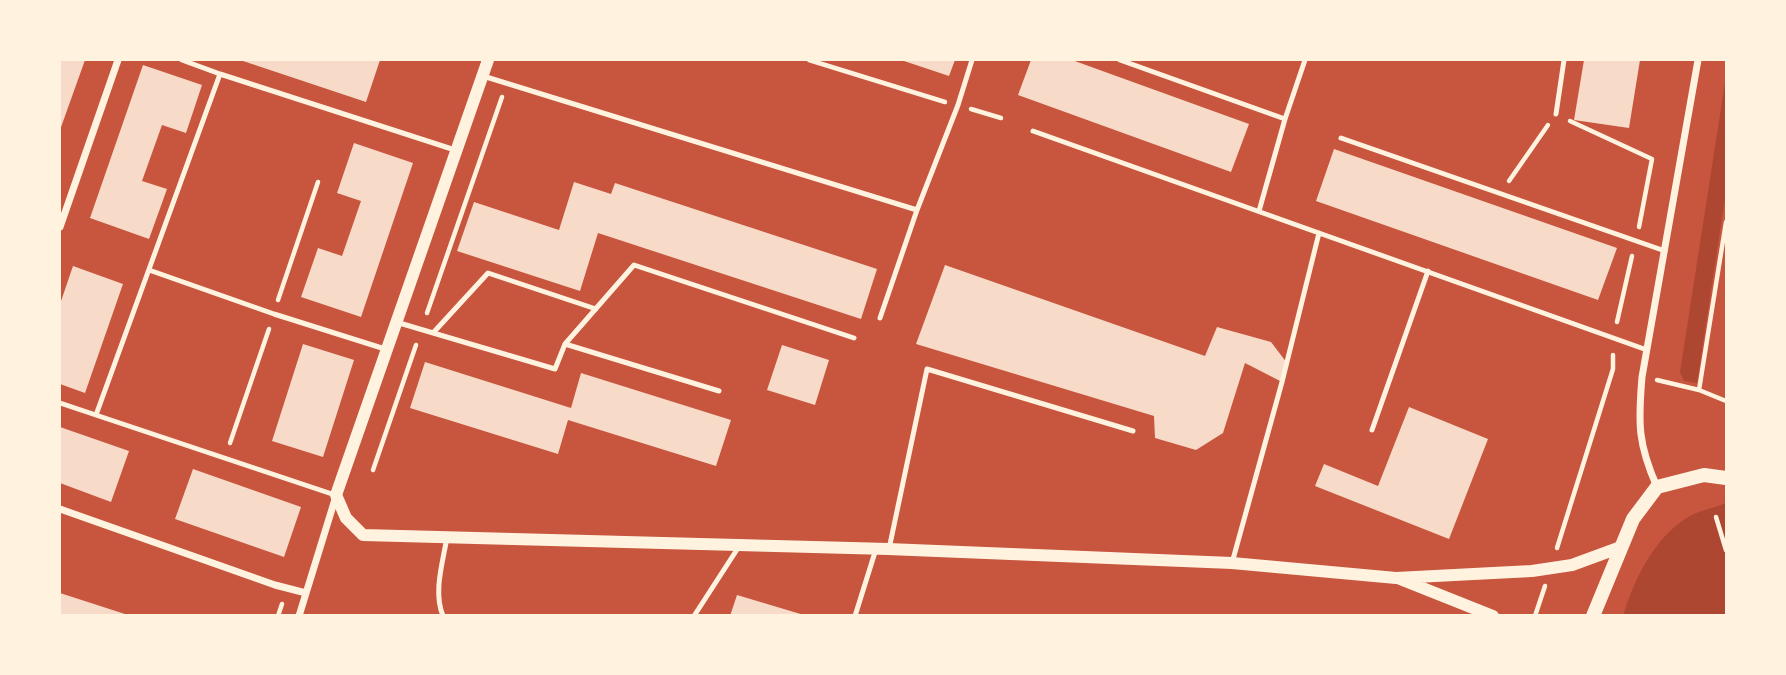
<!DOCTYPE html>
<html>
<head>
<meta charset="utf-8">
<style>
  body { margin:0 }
  #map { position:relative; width:1786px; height:675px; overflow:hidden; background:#c8553d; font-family:"Roboto Condensed",sans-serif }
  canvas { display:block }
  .frame { position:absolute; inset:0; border:61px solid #fff3e0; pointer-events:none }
</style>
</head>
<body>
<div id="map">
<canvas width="1786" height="675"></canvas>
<div class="frame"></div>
</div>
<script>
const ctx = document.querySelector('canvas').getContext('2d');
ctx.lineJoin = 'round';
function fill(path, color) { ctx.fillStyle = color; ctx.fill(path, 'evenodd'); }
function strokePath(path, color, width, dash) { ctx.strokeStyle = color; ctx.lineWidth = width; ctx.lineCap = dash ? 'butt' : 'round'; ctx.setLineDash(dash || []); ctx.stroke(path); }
const green = new Path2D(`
  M1726,76V192L1697,383L1684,381L1680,372Z
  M1726,503V615L1623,616C1634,580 1653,540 1685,519C1696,511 1714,508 1726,503Z`);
const building = new Path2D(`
  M60,60H85L60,130Z
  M240,60H380L366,102Z
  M901,60H955L949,76Z
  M1031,60H1072L1249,124L1231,172L1018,95Z
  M1584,60H1640L1629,128L1574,120Z
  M143,65L202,85L186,133L162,125L142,181L167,189L149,239L90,218Z
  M354,143L413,163L361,317L301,297L318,248L342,256L361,201L337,193Z
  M1334,149L1617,248L1598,300L1316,201Z
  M574,182L611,194L615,183L877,269L861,319L598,233L580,291L457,251L474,202L559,230Z
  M945,265L1205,356L1217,327L1271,342L1287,363L1282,382L1245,363L1223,433L1196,450L1155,438L1154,416L916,344Z
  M73,266L123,284L85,393L60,384V304Z
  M303,344L354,360L323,457L272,441Z
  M782,345L829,360L815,405L767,390Z
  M425,362L571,408L581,373L731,420L716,466L568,420L558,454L410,408Z
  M1409,407L1488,439L1449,539L1315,486L1324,464L1378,486Z
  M60,427L129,451L111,502L60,483Z
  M193,469L301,507L284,557L175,519Z
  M60,593L128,615V616H60Z
  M737,595L804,615V616H730Z`);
const path = new Path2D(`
  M809,60L945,102
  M971,109L1001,118
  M1570,121L1652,159L1639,227
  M1509,181L1548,125
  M278,300L318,182
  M427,313L502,97
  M1617,322L1632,256
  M1657,380L1699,390L1726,401
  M1699,390L1726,222
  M230,443L269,329
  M373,470L416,345
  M1716,517L1726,550
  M1557,548L1613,369V355
  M278,616L282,604
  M1535,616L1545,586`);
const service = new Path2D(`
  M182,60L220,74L455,150
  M1120,60L1285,119L1259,211
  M483,76L917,210
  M1556,114L1564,60
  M1285,119L1305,60
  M1033,131L1647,350
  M1341,138L1665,251
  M149,270L274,314L385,349
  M880,318L917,210L958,105L972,60
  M396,322L555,369L565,344L719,391
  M433,333L488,273L596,309
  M565,344L634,265L854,338
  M60,403L335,495
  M96,415L220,74
  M1372,430L1428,271
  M889,549L927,369L1133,431
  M1232,563L1282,382L1319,233
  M443,616C433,592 443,562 447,537
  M694,616L738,548
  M855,616L876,549`);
const minor = new Path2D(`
  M60,227L118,60
  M1657,487C1638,444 1638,424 1642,377L1698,60
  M60,509L275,585L306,593
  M299,616L336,496`);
const tertiary = new Path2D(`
  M488,60L336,495L346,518L363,535L888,549L1232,563L1396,578L1532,571L1572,565L1621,547
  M1400,579L1493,616`);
const secondary = new Path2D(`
  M1593,616L1633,519L1657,487L1704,475L1726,478`);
fill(green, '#ae4732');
fill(building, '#f7dbc8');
strokePath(path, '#fff3e0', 4.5);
strokePath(service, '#fff3e0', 5);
strokePath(minor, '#fff3e0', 7);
strokePath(tertiary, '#fff3e0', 12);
strokePath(secondary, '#fff3e0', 14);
</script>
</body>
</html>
